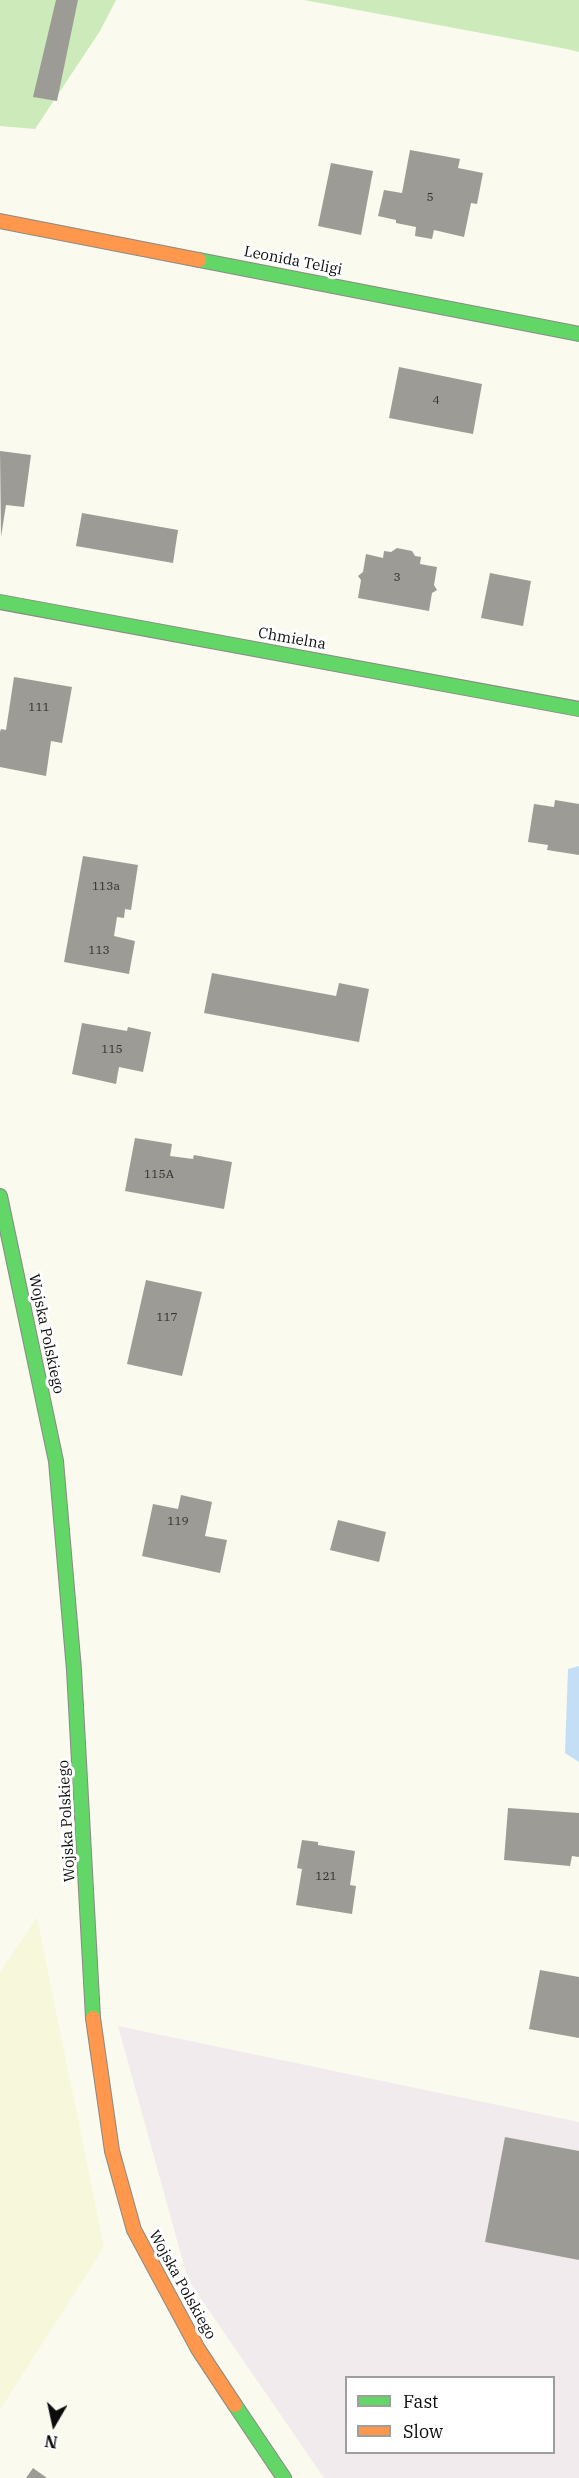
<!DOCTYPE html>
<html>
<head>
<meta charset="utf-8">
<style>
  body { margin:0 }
  #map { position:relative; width:579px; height:2478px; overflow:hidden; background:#fafaef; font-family:"IBM Plex Serif",serif }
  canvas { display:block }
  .legend { position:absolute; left:345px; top:2376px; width:210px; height:78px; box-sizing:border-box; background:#fff; border:2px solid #9e9e9e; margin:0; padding:8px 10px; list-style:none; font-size:18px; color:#0c0c0c }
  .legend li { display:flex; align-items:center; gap:12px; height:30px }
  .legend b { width:30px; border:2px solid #9e9e9e }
  .north { position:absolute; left:24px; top:2394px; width:60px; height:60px; -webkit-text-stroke:4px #fff; paint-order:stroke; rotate:189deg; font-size:16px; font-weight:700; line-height:24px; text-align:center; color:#0c0c0c }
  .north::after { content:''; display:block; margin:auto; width:21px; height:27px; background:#0c0c0c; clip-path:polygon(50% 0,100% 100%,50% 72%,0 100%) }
</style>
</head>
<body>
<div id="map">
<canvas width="579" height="2478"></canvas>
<ul class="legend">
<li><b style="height:8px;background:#63d668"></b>Fast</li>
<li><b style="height:8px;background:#ff974d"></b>Slow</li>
</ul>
<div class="north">N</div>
</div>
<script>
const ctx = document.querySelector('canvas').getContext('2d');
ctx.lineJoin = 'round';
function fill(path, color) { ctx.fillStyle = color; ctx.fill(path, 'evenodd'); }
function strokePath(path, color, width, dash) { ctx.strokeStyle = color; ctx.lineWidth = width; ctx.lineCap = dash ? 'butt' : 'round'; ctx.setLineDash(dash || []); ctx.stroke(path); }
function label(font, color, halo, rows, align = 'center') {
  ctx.font = font + ' "IBM Plex Serif",serif'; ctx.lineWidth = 6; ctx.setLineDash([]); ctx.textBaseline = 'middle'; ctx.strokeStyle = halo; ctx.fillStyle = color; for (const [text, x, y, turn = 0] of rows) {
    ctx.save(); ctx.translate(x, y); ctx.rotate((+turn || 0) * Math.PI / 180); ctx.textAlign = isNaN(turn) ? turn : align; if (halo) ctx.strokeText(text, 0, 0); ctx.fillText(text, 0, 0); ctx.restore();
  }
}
const industrial = new Path2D(`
  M118,2026L579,2122V2478H324L188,2280ZM346,2378H554V2452H346Z`);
const farmland = new Path2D(`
  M37,1917L104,2247L0,2410V1972Z`);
const forest = new Path2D(`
  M0,0H116L100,31L35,129L0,126Z
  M304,0H579V52L567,49Z`);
const water = new Path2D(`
  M579,1666V1762L565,1753L568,1669Z`);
const building = new Path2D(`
  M56,0H78L57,101L33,97Z
  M410,150L460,159L458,168L483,173L477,204L471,203L464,237L434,230L432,239L415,236L416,227L396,223V220L378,216L384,190L402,193Z
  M331,163L373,171L361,235L318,226Z
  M399,367L482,384L473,434L389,418Z
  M0,451L31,455L24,507L6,505L1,537Z
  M82,513L178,530L173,563L76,546Z
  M397,548L412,551L415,556L421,557L420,564L437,567L434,585L437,590L432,593L429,611L358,598L361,580L358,576L363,572L366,554L383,558L384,551L391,552Z
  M490,573L531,581L523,626L481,618Z
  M14,677L72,687L62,743L51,741L46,776L0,767V732L1,729L6,730Z
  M555,800L579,804V855L547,850L548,845L528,842L534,804L554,807Z
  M83,856L138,865L131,910L125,909L124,918L117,917L114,936L135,941L129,974L64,962Z
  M212,973L336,996L339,983L369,989L359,1042L204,1013Z
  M82,1023L127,1031L128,1027L151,1032L143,1072L119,1067L116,1084L72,1074Z
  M135,1138L172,1144L170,1156L193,1159L194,1155L232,1162L224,1209L125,1191Z
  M146,1280L202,1292L182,1376L127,1364Z
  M181,1495L212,1502L205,1536L227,1540L220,1573L142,1556L153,1504L178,1509Z
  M338,1520L386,1532L379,1562L330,1550Z
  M508,1808L579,1813V1857L572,1856L570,1866L504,1860Z
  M302,1840L318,1842V1845L355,1851L350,1885L356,1886L352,1914L296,1905L302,1869L297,1868Z
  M540,1970L579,1977V2038L529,2029Z
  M505,2137L579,2151V2260L485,2242Z
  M33,2468L47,2478H26Z`);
const fast = new Path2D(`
  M199,260L579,334
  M0,602L579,709
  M0,1196L56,1461L74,1670L93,2018
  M235,2405L284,2478`);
const slow = new Path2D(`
  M0,221L199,260
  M93,2018L112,2151L134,2230L198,2349L235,2405`);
const numberNames = [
  ["5",430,198],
  ["4",436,401],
  ["3",397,578],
  ["111",39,708],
  ["113a",106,887],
  ["113",99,951],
  ["115",112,1050],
  ["115A",159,1175],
  ["117",167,1318],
  ["119",178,1522],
  ["121",326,1877]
];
const streetNames = [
  ["Leonida Teligi",293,261,11],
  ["Chmielna",292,639,10],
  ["Wojska Polskiego",46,1334,78],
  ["Wojska Polskiego",67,1821,-93],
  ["Wojska Polskiego",182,2285,61]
];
fill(industrial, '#f2ebed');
fill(farmland, '#f7f8db');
fill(forest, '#cdeabb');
fill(water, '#c4def6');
fill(building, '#9d9b95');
strokePath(fast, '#8a8a85', 16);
strokePath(slow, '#8a8a85', 16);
strokePath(fast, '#63d668', 14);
strokePath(slow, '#ff974d', 14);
label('12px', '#30302e', null, numberNames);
label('15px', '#0c0c0c', '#fff', streetNames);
</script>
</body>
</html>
